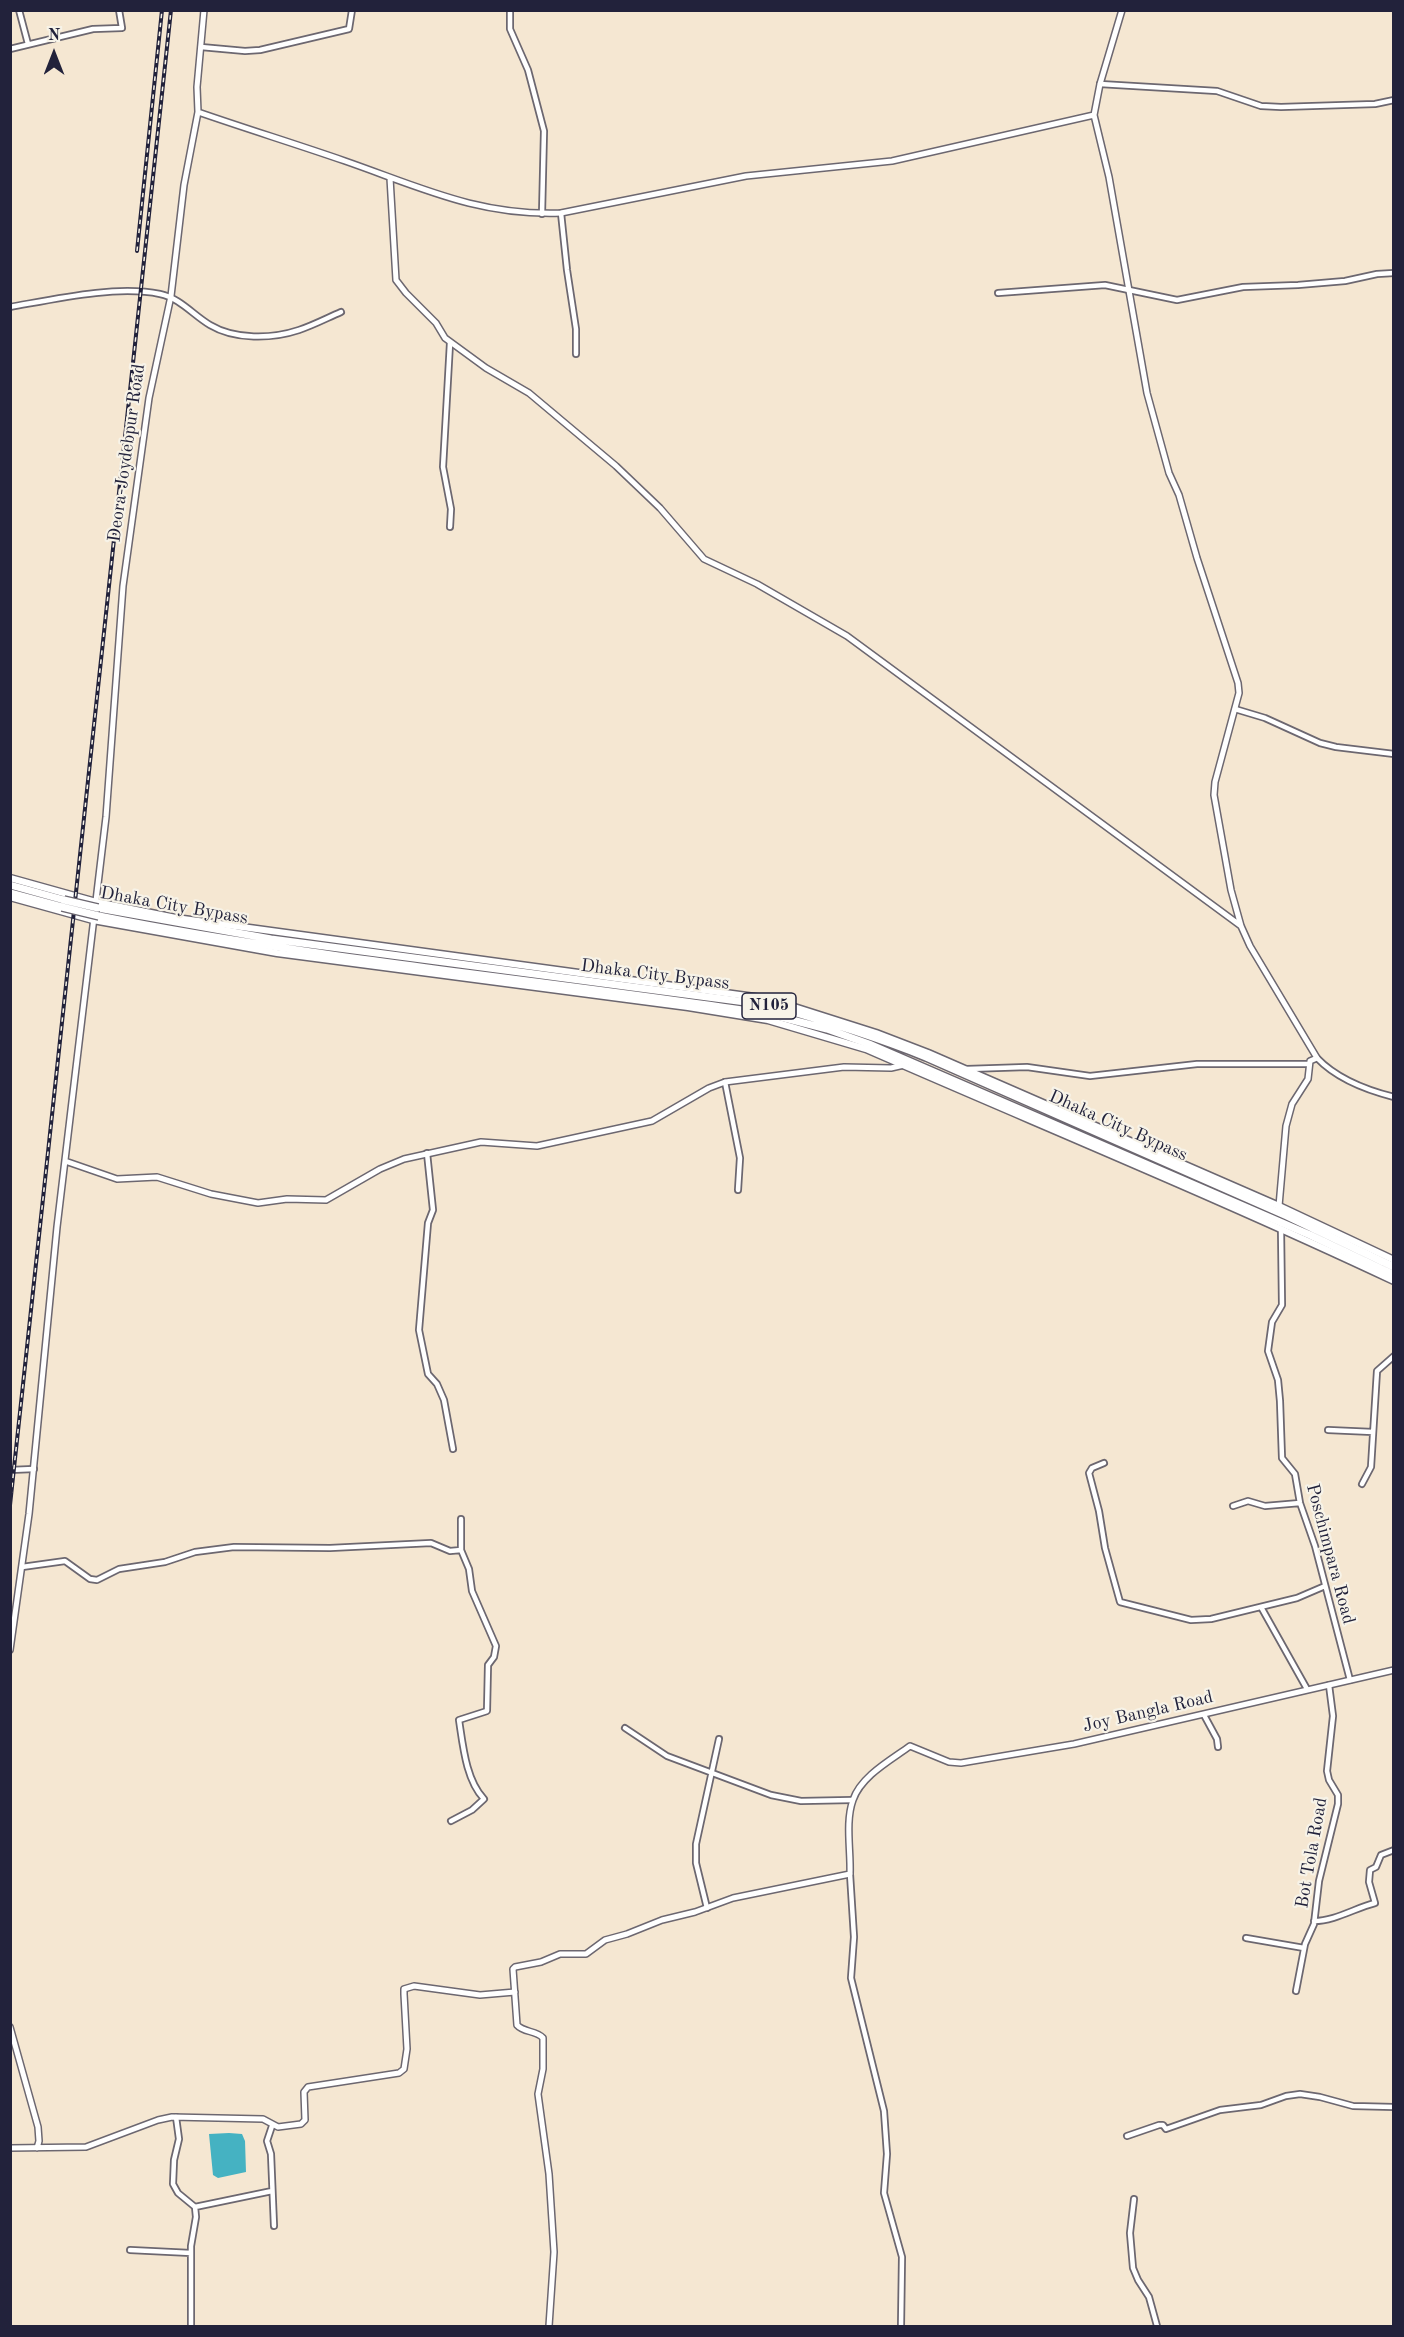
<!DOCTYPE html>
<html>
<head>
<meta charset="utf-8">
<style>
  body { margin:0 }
  #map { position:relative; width:1404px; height:2337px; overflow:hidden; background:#f5e7d2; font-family:"Old Standard TT",serif }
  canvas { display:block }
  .frame { position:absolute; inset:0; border:12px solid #22223b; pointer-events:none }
  .north { position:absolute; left:24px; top:24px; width:60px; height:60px; -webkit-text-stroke:4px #f7f3e8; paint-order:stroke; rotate:0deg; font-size:16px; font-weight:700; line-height:24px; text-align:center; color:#22223b }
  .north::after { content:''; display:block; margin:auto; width:21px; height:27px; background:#22223b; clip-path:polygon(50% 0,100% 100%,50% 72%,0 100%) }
</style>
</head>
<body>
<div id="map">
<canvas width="1404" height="2337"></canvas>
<div class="frame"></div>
<div class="north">N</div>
</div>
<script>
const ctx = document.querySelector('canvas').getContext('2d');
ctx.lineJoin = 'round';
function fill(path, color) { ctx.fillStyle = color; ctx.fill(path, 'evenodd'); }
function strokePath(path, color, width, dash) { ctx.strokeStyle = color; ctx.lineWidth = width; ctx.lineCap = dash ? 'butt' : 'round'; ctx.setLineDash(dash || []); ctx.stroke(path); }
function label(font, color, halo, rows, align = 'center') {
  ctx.font = font + ' "Old Standard TT",serif'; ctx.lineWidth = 4.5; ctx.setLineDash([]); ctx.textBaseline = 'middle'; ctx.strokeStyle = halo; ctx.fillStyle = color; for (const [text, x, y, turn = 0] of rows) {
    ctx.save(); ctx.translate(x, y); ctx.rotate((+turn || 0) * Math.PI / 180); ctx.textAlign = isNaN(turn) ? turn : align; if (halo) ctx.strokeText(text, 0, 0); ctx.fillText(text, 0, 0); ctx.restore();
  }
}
const water = new Path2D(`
  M229,2133L242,2134L245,2141L246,2172L218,2178L213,2175L209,2134Z`);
const minor = new Path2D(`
  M19,10L28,44
  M119,10L122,28
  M510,10V29L528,70L544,131L542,214
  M201,47L245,51L260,50L349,29L352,10
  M10,49L93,29L122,28
  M1100,84L1217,91L1261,106L1281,107L1375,104L1394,100
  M561,213L567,270L576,329V354
  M998,293L1105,285L1177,300L1243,287L1298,285L1345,281L1377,274L1394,273
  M10,307C55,299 116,285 160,294C180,298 193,315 210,325C235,340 272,339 299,330C314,325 327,318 341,312
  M450,527L451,509L443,467L450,343
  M1235,709L1265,718L1320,743L1336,747L1394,754
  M1317,1058C1337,1079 1366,1090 1394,1097
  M967,1069L1027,1067L1090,1076L1197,1064H1309
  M725,1082L740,1158L738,1190
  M427,1153L433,1210L428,1223L419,1330L428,1374L437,1384L444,1400L453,1449
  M1281,1229L1282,1305L1272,1322L1268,1351L1278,1380L1280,1401L1282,1458L1295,1474L1300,1503L1315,1546L1350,1680
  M1328,1430L1373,1432
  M1104,1463L1092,1468L1089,1473L1099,1511L1105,1548L1120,1602L1191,1620L1211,1619L1297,1598L1325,1586
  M10,1470L34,1469
  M1362,1484L1371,1467L1377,1371L1394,1356
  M1233,1506L1248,1501L1265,1506L1300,1503
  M22,1567L65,1561L90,1579L97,1580L119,1569L165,1562L195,1552L234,1547L330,1548L431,1543L450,1551L461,1550
  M1261,1607L1307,1689
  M1204,1715L1217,1739L1218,1747
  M625,1728L667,1756L771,1795L801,1801L852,1800
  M451,1821L472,1810L484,1799C466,1780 463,1746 459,1720L487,1711L488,1665L494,1657L496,1646L472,1591L469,1569L461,1550V1519
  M850,1874L854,1937L851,1978L884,2111L887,2154L884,2193L902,2257L901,2326
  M707,1908L696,1863V1844L719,1739
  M1314,1921C1335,1921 1355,1908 1375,1903L1369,1882L1370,1870L1376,1867L1381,1855L1394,1850
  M1246,1938L1304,1948
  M1296,1991L1305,1944L1314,1924L1319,1881L1338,1804V1795L1329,1780L1327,1771L1333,1716L1329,1685
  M176,2117L179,2139L174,2160L173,2184L178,2193L195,2207L196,2217L191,2246V2326
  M272,2126L267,2141L271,2154L274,2226
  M1127,2136L1159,2125H1163L1166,2129L1220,2110L1261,2105L1286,2096L1300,2094L1320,2097L1353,2106L1394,2107
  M1134,2199L1130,2233L1133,2268L1138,2280L1149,2297L1157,2326
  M195,2207L272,2191
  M130,2250L191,2253`);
const tertiary = new Path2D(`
  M1122,10L1100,84L1094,115L1109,177L1147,393L1169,473L1179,495L1197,558L1238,683L1239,693L1215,782L1214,795L1231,890L1241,926L1250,946L1317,1058L1310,1061L1308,1079L1292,1104L1286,1126L1279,1206
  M198,112C247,129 296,144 345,161C420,187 478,216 561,213L746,176L892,161L1094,115
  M390,178L396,280L406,293L436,323L445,338L486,368L529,393L616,466L660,508L704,559L757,584L847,636L1241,926
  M65,1161L117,1179L157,1177L211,1194L258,1203L287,1199L326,1200L380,1169L404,1159L481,1142L537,1146L652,1121L709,1088L725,1082L844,1067L891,1068L904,1065
  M10,1650L29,1514L57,1227L106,817L123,586L149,398L171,296L184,185L198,112L197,87L204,10
  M10,2027L38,2127L39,2141L37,2148
  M10,2148L86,2147L158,2120L172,2117L263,2119L278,2127L301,2124L305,2120L304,2092L308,2087L399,2073L404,2069L407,2049L404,1994V1989L414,1986L480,1995L515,1992
  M549,2326L554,2252L549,2174L538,2094L543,2069V2038C536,2030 524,2033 517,2025L513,1969L515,1967L541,1962L560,1954H586L605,1940L627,1934L662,1920L695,1912L733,1898L850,1874C851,1851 845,1822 853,1800C861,1776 891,1760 910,1746L949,1762L961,1763L1074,1744L1394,1670`);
const secondary = new Path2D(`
  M10,878L96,902L176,918L769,999L876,1033L928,1053L1279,1206L1394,1260
  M10,897L93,920L277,953L688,1007L768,1020L866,1049C1042,1126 1220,1199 1394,1281`);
const trunk = new Path2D(`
  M10,885L64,900
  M10,893L62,907
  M98,908L271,939L768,1005C822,1020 874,1036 926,1057L1287,1216L1394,1267
  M99,916C320,960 546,980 769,1014L827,1029L869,1044L1310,1235L1394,1275`);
const rail = new Path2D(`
  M137,251L162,10
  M10,1505L171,10`);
const trunkBridge = new Path2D(`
  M64,900L98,908
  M62,907L99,916`);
const shields = [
  [769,1006,54]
];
const shieldNames = [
  ["N105",769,1006]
];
const streetNames = [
  ["Deora-Joydebpur Road",127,453,-82],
  ["Dhaka City Bypass",174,906,10],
  ["Dhaka City Bypass",655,975,7],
  ["Dhaka City Bypass",1118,1126,24],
  ["Poschimpara Road",1330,1554,75],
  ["Joy Bangla Road",1148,1712,-13],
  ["Bot Tola Road",1312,1853,-80]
];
fill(water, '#45b2c2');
strokePath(minor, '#6c6770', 8);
strokePath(tertiary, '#6c6770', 8);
strokePath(secondary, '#6c6770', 9);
strokePath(trunk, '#6c6770', 10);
strokePath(minor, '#fff', 4.5);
strokePath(tertiary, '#fff', 5);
strokePath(secondary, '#fff', 6);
strokePath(trunk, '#fff', 7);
strokePath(rail, '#22223b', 4);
strokePath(rail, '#f7f3e8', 1.5, [4.5]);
strokePath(trunkBridge, '#6c6770', 10, []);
strokePath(trunkBridge, '#fff', 7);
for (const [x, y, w] of shields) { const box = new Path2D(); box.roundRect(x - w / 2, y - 13, w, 26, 4.5); ctx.fillStyle = '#f7f3e8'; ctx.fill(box); strokePath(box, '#22223b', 1.5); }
label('bold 16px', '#22223b', null, shieldNames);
label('18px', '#22223b', '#f7f3e8', streetNames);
</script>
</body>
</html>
